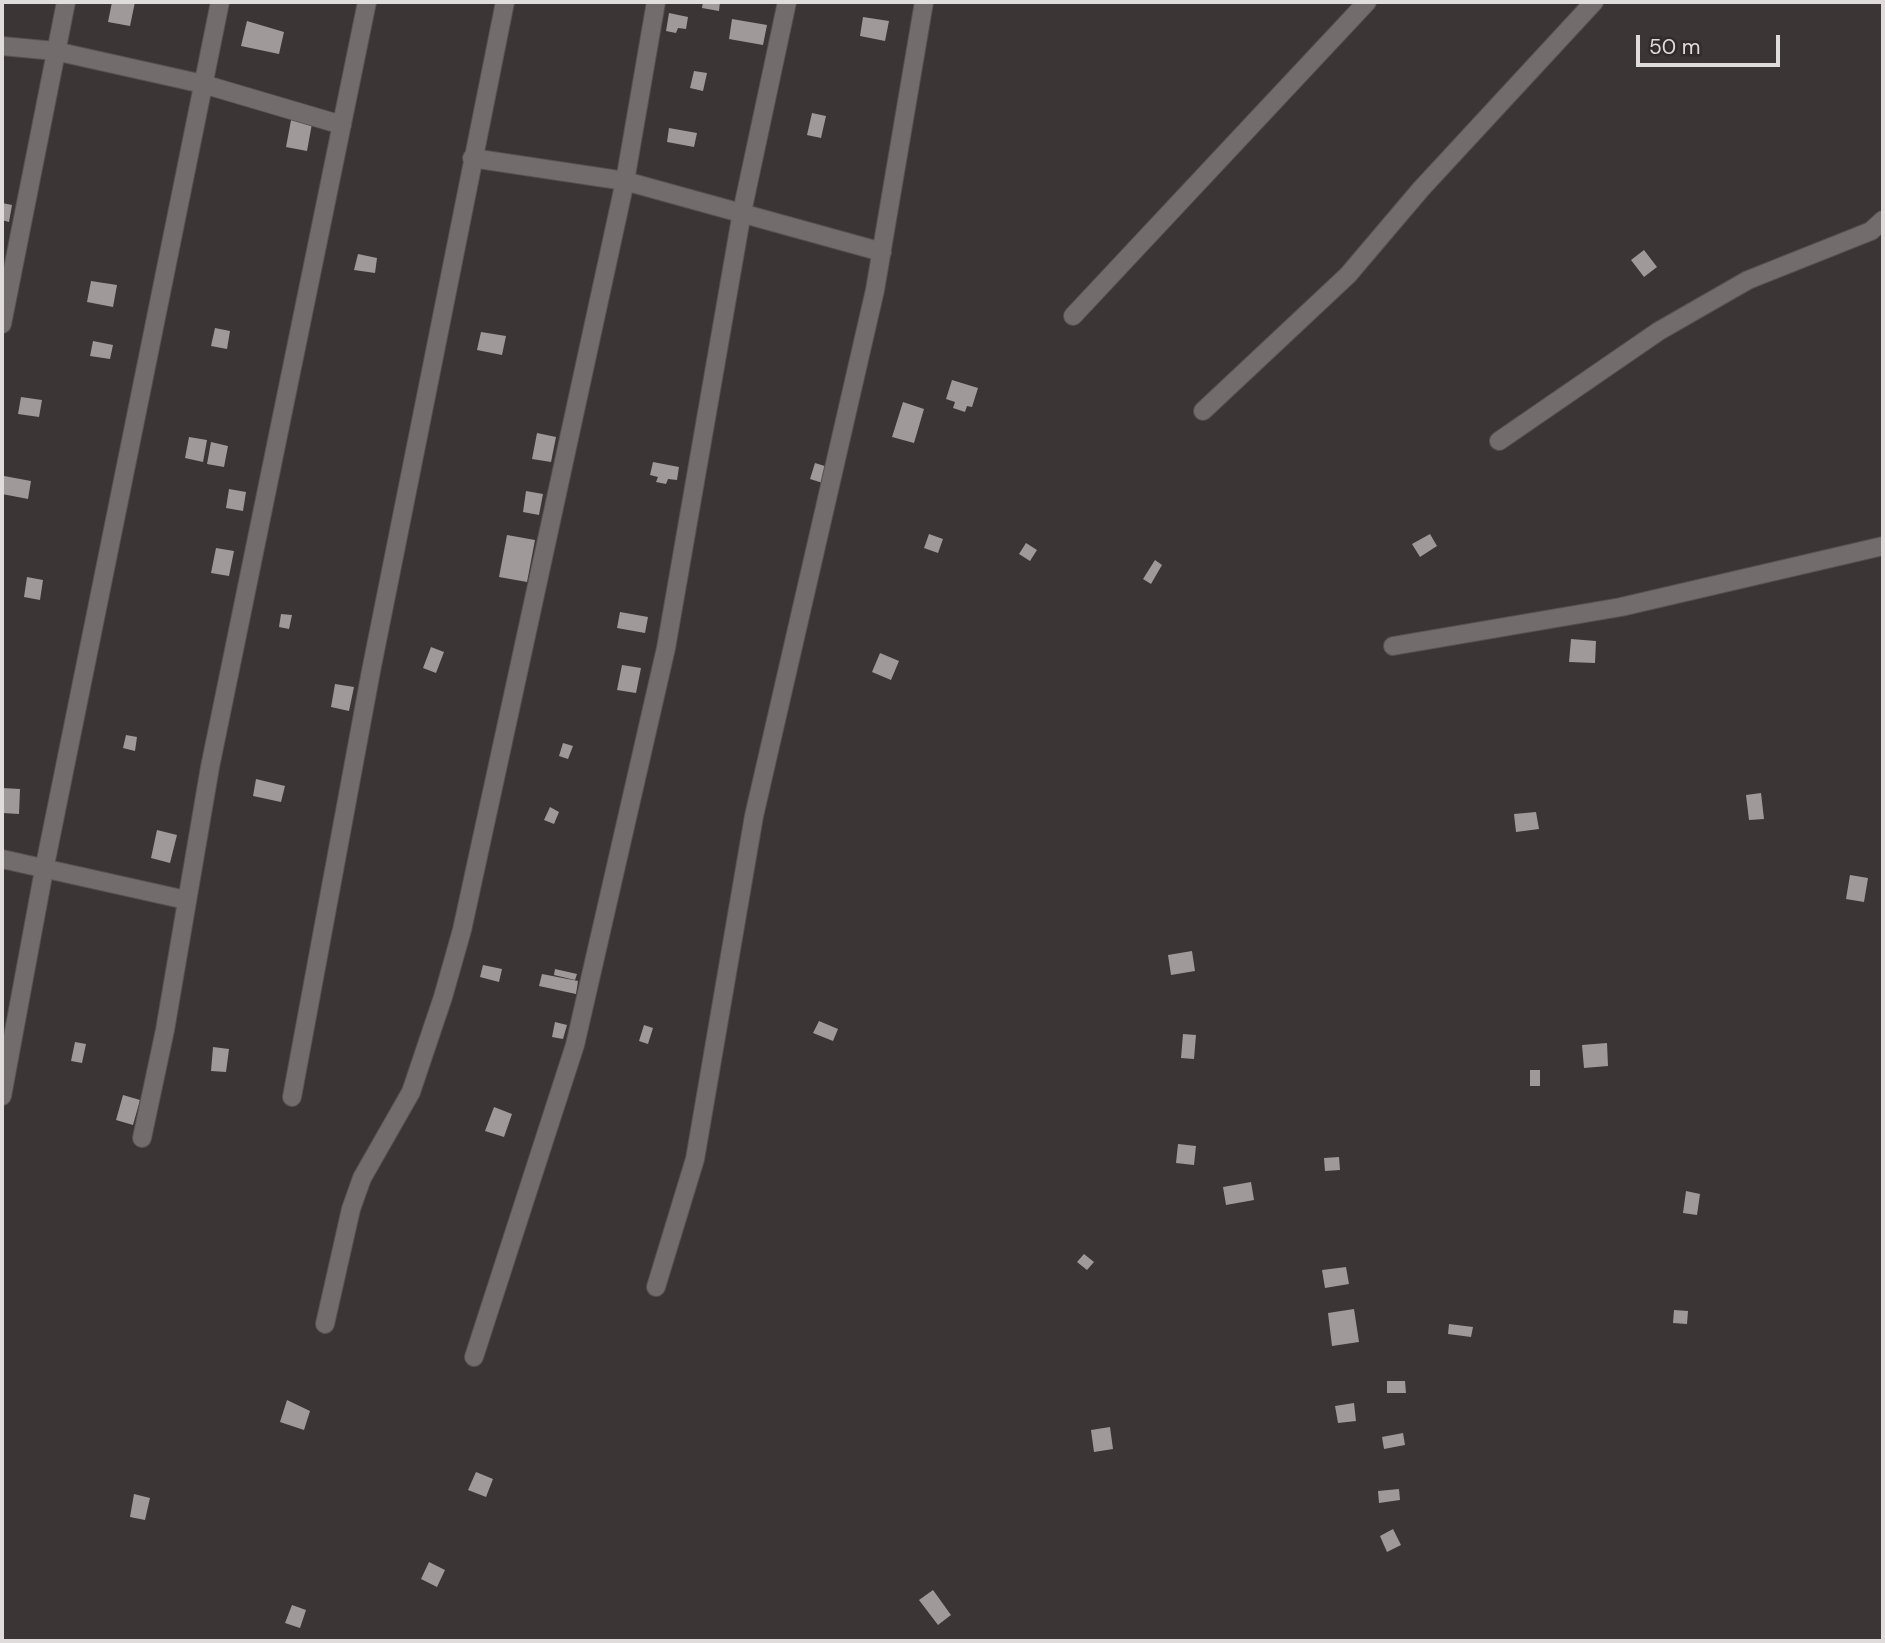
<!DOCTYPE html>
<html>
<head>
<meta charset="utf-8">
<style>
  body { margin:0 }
  #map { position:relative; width:1885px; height:1643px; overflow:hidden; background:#3b3535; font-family:"DM Sans",sans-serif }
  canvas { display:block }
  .frame { position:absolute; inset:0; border:4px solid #e0dcdc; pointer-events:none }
  .scale { position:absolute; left:1636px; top:35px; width:144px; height:32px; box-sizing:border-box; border:4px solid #e0dcdc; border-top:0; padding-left:9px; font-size:21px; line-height:24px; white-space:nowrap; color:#e0dcdc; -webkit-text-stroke:5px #312b2b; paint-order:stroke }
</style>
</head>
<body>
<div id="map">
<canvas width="1885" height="1643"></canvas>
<div class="frame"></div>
<div class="scale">50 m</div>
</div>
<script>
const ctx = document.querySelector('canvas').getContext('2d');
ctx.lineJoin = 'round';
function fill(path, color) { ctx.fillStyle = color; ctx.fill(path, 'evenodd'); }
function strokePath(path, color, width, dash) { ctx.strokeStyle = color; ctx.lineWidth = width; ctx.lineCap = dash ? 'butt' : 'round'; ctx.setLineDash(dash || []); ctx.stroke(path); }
const building = new Path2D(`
  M112,2H135L130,26L108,22Z
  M703,2H720L719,11L702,8Z
  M669,13L688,17L686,29L678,28L676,33L666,31Z
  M863,17L889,21L885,41L860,36Z
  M732,19L767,25L763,45L729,39Z
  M247,21L284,32L279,54L241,46Z
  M694,71L707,73L703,91L690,88Z
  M812,113L826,116L821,138L807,135Z
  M292,115L313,118L307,151L286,147Z
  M669,128L697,133L694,147L667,142Z
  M2,203L12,205L9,222L2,220Z
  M1644,250L1657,267L1644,277L1631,260Z
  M358,254L377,258L375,273L354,270Z
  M91,281L117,285L113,307L87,302Z
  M215,328L230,331L227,349L211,346Z
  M481,332L506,336L502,355L477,350Z
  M93,341L113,345L110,359L90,356Z
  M952,380L978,388L972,407L967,406L965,412L953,408L955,402L946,399Z
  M21,397L42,400L39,417L18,414Z
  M903,402L924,409L914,443L892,437Z
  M537,433L556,437L551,462L532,459Z
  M189,437L207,440L203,462L185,458Z
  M211,442L228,446L224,467L207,464Z
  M653,462L679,467L677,480L668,479L666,484L656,482L658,477L650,475Z
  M815,463L831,468L826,484L810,479Z
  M4,476L31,481L28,499L2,494Z
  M229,489L246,492L243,511L226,508Z
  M526,491L543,494L539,515L523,512Z
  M929,534L943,539L938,553L924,548Z
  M1430,534L1437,546L1420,557L1412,544Z
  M507,535L535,540L527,582L499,577Z
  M1026,543L1037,550L1030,561L1019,554Z
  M216,548L234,551L229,576L211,573Z
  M1155,560L1162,565L1151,584L1143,579Z
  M27,577L43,580L40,600L24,597Z
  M620,612L648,617L645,633L617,628Z
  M281,614L292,615L289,629L279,627Z
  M1571,639L1596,641L1595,663L1569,662Z
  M431,647L444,652L436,673L423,668Z
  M880,653L899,661L891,680L872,672Z
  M622,665L641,668L636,693L617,690Z
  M335,684L354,687L349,711L331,707Z
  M126,735L137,737L135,751L123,748Z
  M563,743L573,746L568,759L559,756Z
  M256,779L285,786L281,802L253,796Z
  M2,788L20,789L19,814L2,813Z
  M1761,793L1764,819L1749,820L1746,795Z
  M550,807L559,812L554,824L544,820Z
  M1536,812L1539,829L1516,832L1514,814Z
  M157,830L177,835L170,863L151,858Z
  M1850,875L1868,878L1864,902L1846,899Z
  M1192,951L1195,971L1171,975L1168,955Z
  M483,965L502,969L499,982L480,977Z
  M555,969L577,974L575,980L554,975Z
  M542,974L578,981L576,994L539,986Z
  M819,1021L838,1029L833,1041L813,1033Z
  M555,1022L567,1025L563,1039L552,1037Z
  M644,1025L653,1028L648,1044L639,1041Z
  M1183,1034L1196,1035L1194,1059L1181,1058Z
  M75,1042L86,1044L82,1063L71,1061Z
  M1607,1043L1608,1066L1584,1068L1582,1045Z
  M213,1047L229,1049L226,1072L211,1071Z
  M1530,1070H1540V1086H1530Z
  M123,1095L140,1100L133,1125L116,1120Z
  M494,1107L512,1114L504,1137L485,1131Z
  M1178,1144L1196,1146L1194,1165L1176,1163Z
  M1339,1157L1340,1170L1325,1171L1324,1158Z
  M1251,1182L1254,1200L1226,1205L1223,1187Z
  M1686,1191L1700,1194L1697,1215L1683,1213Z
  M1084,1254L1094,1262L1087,1270L1077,1262Z
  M1346,1267L1349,1284L1325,1288L1322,1270Z
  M1354,1309L1359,1342L1332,1346L1328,1313Z
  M1674,1310L1688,1311L1687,1324L1673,1323Z
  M1449,1324L1473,1327L1471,1337L1448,1334Z
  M1387,1381H1405L1406,1393H1387Z
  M287,1400L310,1411L304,1430L280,1422Z
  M1354,1403L1356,1421L1338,1423L1335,1406Z
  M1110,1427L1113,1449L1094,1452L1091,1430Z
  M1403,1433L1405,1445L1384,1449L1382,1437Z
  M476,1472L493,1479L486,1497L468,1490Z
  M1399,1489L1400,1500L1379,1503L1378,1491Z
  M134,1494L150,1498L145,1520L130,1517Z
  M1393,1529L1401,1545L1387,1552L1380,1536Z
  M429,1562L445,1570L437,1587L421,1579Z
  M933,1590L951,1615L938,1625L919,1600Z
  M292,1605L306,1610L300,1628L285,1623Z`);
const minor = new Path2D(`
  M2,46L55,51L203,84L342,125
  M472,158L625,181L882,252
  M1073,316L1367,2
  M2,324L66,2
  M1203,411L1348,275L1421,189L1594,2
  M1499,441L1659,331L1748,280L1871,231L1883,220
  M1393,646L1621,607L1883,546
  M2,859L186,900
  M2,1096L44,870L220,2
  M292,1097L371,671L505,2
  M142,1138L165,1030L210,767L367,2
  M656,1287L695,1159L754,816L875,290L924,2
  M325,1324L351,1209L362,1178L411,1092L443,997L462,930L625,181L656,2
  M474,1357L575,1045L666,648L742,212L787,2`);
fill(building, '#a0999a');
strokePath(minor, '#575252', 20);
strokePath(minor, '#736c6d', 18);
</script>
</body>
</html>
